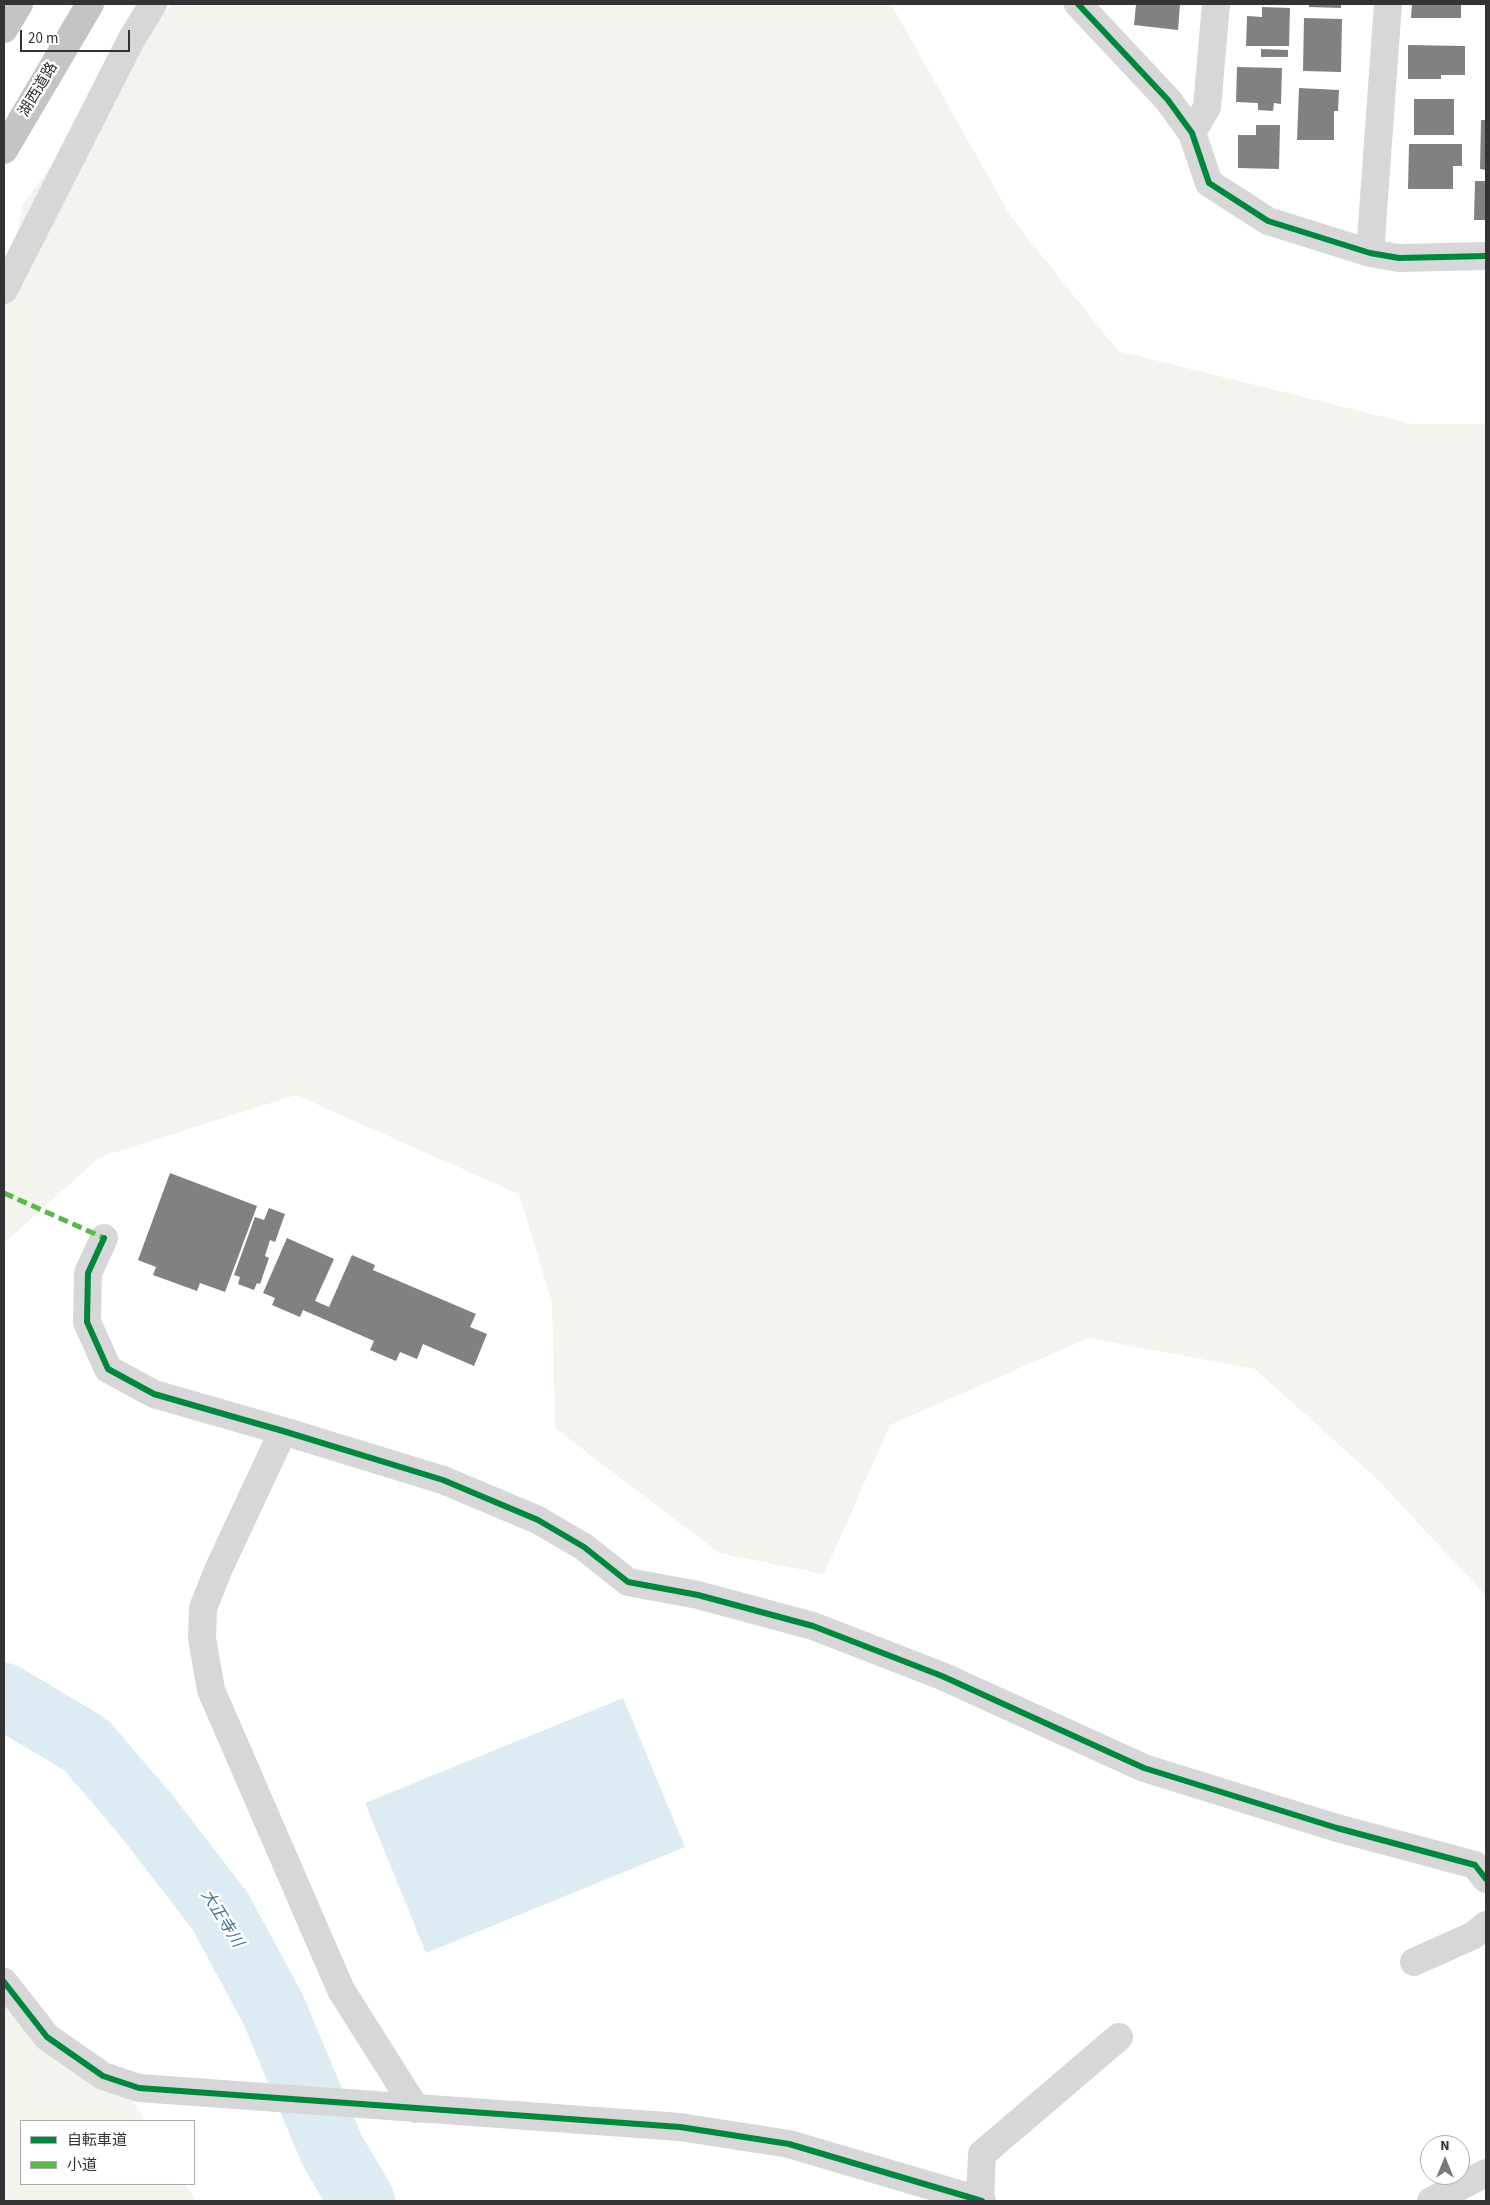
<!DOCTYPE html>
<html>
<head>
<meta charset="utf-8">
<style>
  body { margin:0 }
  #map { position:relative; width:1490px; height:2205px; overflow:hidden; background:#fff; font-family:"Source Sans 3","Noto Sans JP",sans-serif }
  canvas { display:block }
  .frame { position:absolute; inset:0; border:5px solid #333; pointer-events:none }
  .legend { position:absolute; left:20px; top:2120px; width:175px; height:65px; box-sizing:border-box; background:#fff; border:1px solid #adadad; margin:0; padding:6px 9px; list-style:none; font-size:15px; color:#333 }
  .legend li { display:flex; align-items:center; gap:10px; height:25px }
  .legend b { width:25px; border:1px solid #adadad }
  .north { position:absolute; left:1420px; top:2135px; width:50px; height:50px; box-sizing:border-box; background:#fff; border:1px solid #adadad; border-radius:50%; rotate:0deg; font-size:14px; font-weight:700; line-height:20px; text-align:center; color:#333 }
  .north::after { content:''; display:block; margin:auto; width:18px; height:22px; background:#7a7a7a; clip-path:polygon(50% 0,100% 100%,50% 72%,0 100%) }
  .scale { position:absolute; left:20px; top:30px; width:110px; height:22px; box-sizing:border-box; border:2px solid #333; border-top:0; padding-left:6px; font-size:15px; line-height:18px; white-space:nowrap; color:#333; -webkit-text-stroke:4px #fff; paint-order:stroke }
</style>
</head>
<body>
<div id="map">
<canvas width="1490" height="2205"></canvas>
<div class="frame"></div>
<ul class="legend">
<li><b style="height:6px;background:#00873e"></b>自転車道</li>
<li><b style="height:6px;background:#58b947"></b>小道</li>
</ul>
<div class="north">N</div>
<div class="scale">20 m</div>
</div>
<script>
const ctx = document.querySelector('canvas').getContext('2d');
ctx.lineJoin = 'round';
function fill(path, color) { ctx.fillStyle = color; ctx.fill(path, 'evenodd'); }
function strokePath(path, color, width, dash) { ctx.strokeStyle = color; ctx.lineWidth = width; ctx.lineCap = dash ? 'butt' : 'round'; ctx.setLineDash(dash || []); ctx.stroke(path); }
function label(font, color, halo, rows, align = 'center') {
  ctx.font = font + ' "Source Sans 3","Noto Sans JP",sans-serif'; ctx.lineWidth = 5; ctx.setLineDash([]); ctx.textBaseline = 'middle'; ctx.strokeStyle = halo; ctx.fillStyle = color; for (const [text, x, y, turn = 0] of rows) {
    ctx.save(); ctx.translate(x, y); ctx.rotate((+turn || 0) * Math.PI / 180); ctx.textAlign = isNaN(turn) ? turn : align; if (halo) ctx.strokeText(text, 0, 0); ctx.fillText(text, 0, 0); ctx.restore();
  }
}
const green = new Path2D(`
  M171,4H891L1011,217L1118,351L1412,424H1486V1596L1378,1480L1255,1369L1088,1338L890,1425L824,1574L719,1553L555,1428L552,1303L519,1194L296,1095L100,1157L4,1243V291L23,204Z
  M4,1992L125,2089L145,2121H21V2184H185L196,2201H4Z`);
const water = new Path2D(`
  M623,1698L685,1847L426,1953L365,1803Z`);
const river = new Path2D(`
  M4,1696L86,1745L146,1815L220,1911L273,2009L332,2150L362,2201`);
const building = new Path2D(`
  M1136,4H1180L1178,30L1134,25Z
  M1309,4H1341V8L1309,7Z
  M1412,4H1461V18H1411Z
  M1262,7L1290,8L1289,46H1246L1247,16L1262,17Z
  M1304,18L1342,19L1341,72L1303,71Z
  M1408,45L1465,46V75H1441V79H1408Z
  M1261,49L1288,50V57H1261Z
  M1237,67L1282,68L1281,104L1274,103L1273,111L1258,110V103L1236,102Z
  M1299,88L1339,90L1338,111H1334V140H1297Z
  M1414,99H1454V135H1414Z
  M1481,120H1486V170L1480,169Z
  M1256,125H1280L1279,169L1238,168V135H1256Z
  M1409,144H1462V166H1453V189H1408Z
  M1475,181H1486V220H1474Z
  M170,1173L257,1206L225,1292L200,1283L197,1291L153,1275L156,1267L138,1260Z
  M269,1208L285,1214L275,1242L270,1240L265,1256L269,1258L260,1284L257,1283L254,1290L238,1284L240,1277L234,1275L255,1217L264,1220Z
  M287,1238L334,1259L315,1301L329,1307L352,1255L375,1265L373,1270L476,1314L470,1327L487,1334L474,1366L423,1344L417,1359L400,1352L396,1361L370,1350L374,1341L303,1310L300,1317L272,1305L275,1298L263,1293Z`);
const minor = new Path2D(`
  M1078,4L1168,100L1192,133L1209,183L1268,221L1370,253L1399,258L1486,256
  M1192,133L1207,107L1216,4
  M1370,253L1388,4
  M4,290L131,40L153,4
  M104,1238L88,1273L87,1322L108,1369L154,1394L283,1431L443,1480L538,1520L584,1547L628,1582L698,1595L813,1626L942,1676L1144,1768L1337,1828L1475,1865L1486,1879
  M283,1431L219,1568L203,1608L202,1638L211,1690L341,1990L416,2109
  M1414,1962L1474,1935L1486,1925
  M4,1982L47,2037L103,2076L139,2088L680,2127L789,2144L982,2201
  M980,2200L982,2154L1119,2037
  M1431,2201L1486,2173`);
const motorway = new Path2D(`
  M4,29L19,4
  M4,150L90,4`);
const quiet = new Path2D(`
  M4,1193L104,1238`);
const cycleway = new Path2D(`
  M1078,4L1168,100L1192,133L1209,183L1268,221L1370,253L1399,258L1486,256
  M104,1238L88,1273L87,1322L108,1369L154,1394L283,1431L443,1480L538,1520L584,1547L628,1582L698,1595L813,1626L942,1676L1144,1768L1337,1828L1475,1865L1486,1879
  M4,1982L47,2037L103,2076L139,2088L680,2127L789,2144L982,2201`);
const streetNames = [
  ["湖西道路",39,90,-59]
];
const waterNames = [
  ["大正寺川",221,1919,58]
];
fill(green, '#f1f5ed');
fill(water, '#ddebf3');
strokePath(river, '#ddebf3', 66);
fill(building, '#818181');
strokePath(minor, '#d7d7d7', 28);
strokePath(motorway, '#c4c4c4', 28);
strokePath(quiet, '#58b947', 5, [10, 5]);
strokePath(cycleway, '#00873e', 6);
label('15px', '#333', '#fff', streetNames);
label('italic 16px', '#3f7597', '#fff', waterNames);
</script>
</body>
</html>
